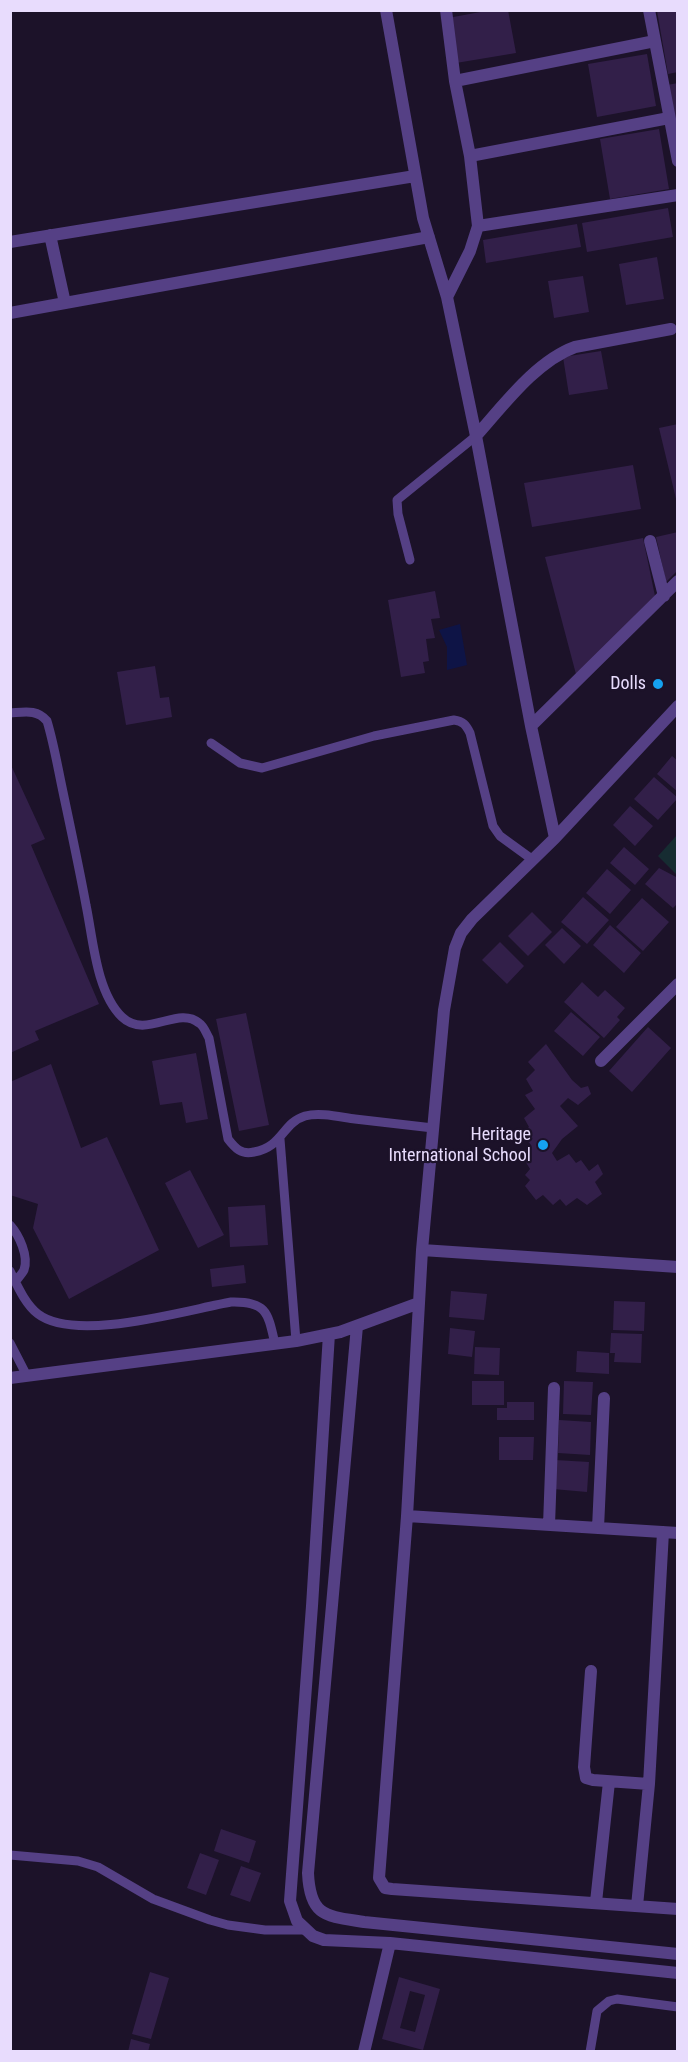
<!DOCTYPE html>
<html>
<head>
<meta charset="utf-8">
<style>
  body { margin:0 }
  #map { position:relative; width:688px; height:2062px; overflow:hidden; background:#1c1229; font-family:"Roboto Condensed",sans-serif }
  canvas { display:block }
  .frame { position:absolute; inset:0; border:12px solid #e8dcfd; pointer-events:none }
</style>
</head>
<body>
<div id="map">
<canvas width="688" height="2062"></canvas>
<div class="frame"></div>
</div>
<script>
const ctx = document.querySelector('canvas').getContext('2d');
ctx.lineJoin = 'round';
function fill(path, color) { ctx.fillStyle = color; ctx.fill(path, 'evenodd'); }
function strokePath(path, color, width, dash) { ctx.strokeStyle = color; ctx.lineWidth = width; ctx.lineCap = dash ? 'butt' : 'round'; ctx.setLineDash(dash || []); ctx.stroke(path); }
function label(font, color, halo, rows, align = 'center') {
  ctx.font = font + ' "Roboto Condensed",sans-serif'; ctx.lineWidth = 4.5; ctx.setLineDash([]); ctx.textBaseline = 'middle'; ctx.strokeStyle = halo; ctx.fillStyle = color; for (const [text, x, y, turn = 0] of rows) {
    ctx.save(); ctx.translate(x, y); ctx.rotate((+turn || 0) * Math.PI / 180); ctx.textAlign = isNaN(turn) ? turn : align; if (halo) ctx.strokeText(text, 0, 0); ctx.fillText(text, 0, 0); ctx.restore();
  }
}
const green = new Path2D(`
  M677,835V875L658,856Z`);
const water = new Path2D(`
  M460,624L467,665L447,670V647L439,630Z`);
const building = new Path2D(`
  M491,10H508L516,53L456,63L448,18Z
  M678,10V72L668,74L657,11Z
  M647,54L656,106L597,117L588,64Z
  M678,83V138L667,85Z
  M659,129L669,189L610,199L600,139Z
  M668,208L673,237L587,252L582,223Z
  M577,224L581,247L486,263L483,240Z
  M657,257L664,299L626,305L619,264Z
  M583,276L589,312L554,318L548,281Z
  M601,351L608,389L569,395L563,357Z
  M678,424V503H677L659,428Z
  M633,465L641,509L532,527L524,483Z
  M678,532V570L666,582L656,537Z
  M643,538L655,596L577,678L545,557Z
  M435,591L440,618L431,619L435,638L426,639L429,661L423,662L425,673L401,677L388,600Z
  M155,666L160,698L169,697L172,717L126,725L117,672Z
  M672,756L678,761V792L657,774Z
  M10,763L45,839L31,845L99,1004L35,1031L39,1040L10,1053Z
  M654,777L678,798L658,820L634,799Z
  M630,806L653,826L635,846L613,825Z
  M624,847L649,869L635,885L610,863Z
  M659,868L678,878V903L673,908L645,884Z
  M607,869L631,890L610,914L586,893Z
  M583,897L609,920L587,944L561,922Z
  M642,898L669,922L643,951L616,927Z
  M532,912L552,932L528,956L508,936Z
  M610,925L641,953L624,973L593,945Z
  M562,928L581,946L564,964L545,945Z
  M500,942L524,966L507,984L482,960Z
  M582,982L598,997L605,990L625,1008L617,1017L620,1020L604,1038L564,1002Z
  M571,1012L600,1037L583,1056L554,1031Z
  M246,1013L269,1125L239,1131L216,1019Z
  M648,1027L671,1048L632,1092L609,1071Z
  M546,1044L572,1080L581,1088L588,1086L591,1094L578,1105L568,1098L560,1106L578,1126L562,1139L552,1153L557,1161L569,1154L576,1163L581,1160L589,1171L598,1164L603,1174L595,1182L602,1194L587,1205L577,1198L566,1206L560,1199L553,1205L543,1195L536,1200L525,1186L530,1180L525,1175L530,1169L521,1154L531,1145L522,1134L529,1127L524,1118L535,1109L525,1095L533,1091L526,1079L535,1070L528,1062Z
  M196,1053L208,1119L186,1123L182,1102L160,1105L152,1061Z
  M51,1064L81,1148L107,1137L159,1250L69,1299L33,1228L38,1204L10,1195V1082Z
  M190,1170L224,1235L198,1248L165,1183Z
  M265,1205L268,1245L230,1247L228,1207Z
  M244,1265L246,1283L212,1287L210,1269Z
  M451,1291L487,1294L484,1320L449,1317Z
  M614,1301L645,1302L644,1331L613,1330Z
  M450,1328L475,1331L472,1357L448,1354Z
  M611,1333L642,1334L641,1363L614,1362L615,1353H610Z
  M475,1347L500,1348L499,1375L474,1374Z
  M577,1351L609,1353V1374L576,1372Z
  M472,1381H504V1405H472Z
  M564,1381L593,1382L591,1415L563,1414Z
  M507,1402H534V1420H497V1408H507Z
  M559,1420L591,1422L590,1455L558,1453Z
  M499,1437H534L533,1460H499Z
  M555,1460L589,1462L587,1492L553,1489Z
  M221,1829L256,1841L249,1863L214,1851Z
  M200,1853L219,1860L206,1895L187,1888Z
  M241,1866L261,1873L250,1902L230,1895Z
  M150,1972L169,1978L151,2039L132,2034Z
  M399,1977L440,1989L423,2050L382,2039ZM410,1991L425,1995L415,2032L400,2028Z
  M131,2039L150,2044L148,2052H128Z`);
const service = new Path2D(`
  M410,560L398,514L397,500L476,436
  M10,713C25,712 37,709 47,721C54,744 58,769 63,792C71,830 79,867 86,905C93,938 96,992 122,1017C146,1040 178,1005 199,1023C204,1026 206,1033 209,1038L228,1139C235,1148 241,1155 254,1152C283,1147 282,1123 305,1116C320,1112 340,1117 355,1119C381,1122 407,1125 433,1128
  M211,743L240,763L262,768L374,736L454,720C463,721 466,725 470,733L493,826L500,836L533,860
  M280,1139L296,1341
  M10,1225C19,1235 29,1256 24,1270C22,1274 18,1278 15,1282
  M10,1271C17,1285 25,1304 38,1314C76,1343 186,1310 231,1302C267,1301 268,1313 275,1344
  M10,1343L27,1376
  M10,1855L78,1861L98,1867L153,1899L210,1920L228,1925L265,1930H305
  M590,2052L597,2011L609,2001L617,1999L678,2007`);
const minor = new Path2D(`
  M386,10L423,218L447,297L476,436L531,726L555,838
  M446,10L455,81L470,156L478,226L470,251L447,297
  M649,10L678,161
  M455,81L655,41
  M470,156L669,118
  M478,226L678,195
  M50,235L65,303
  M10,242L415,176
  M10,313L429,237
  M476,436C503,406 536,361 575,347L671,329
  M650,541L664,596
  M678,706L555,838L472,919L461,933L455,948L444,1010L422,1250L407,1516L379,1878L385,1888L392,1889L678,1909
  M531,726L678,581
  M601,1061L678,984
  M422,1250L678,1267
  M357,1326L308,1873C310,1917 326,1916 364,1922L678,1954
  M329,1334L312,1606L290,1901L297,1921L313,1936L324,1940L390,1943L678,1973
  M10,1378L296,1341L340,1332L419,1303
  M407,1516L678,1533
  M549,1525L554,1388
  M598,1528L604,1398
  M591,1671L584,1767L586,1778L593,1780L649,1784
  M596,1902L609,1782
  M637,1906L649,1784L663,1532
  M364,2052L390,1943`);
const markers = [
  [658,684,6,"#15a2f0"],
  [543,1145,6,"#15a2f0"]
];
const poiNames = [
  ["Dolls",646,684],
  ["Heritage",531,1135],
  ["International School",531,1156]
];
fill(green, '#162c32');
fill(water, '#0e1446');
fill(building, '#321f49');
strokePath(service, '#554085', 9);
strokePath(minor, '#554085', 12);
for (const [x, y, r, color] of markers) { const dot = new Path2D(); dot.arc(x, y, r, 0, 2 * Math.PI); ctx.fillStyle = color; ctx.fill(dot); strokePath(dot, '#1c1229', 2); }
label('18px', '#e8dcfd', '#1c1229', poiNames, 'right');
</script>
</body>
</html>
